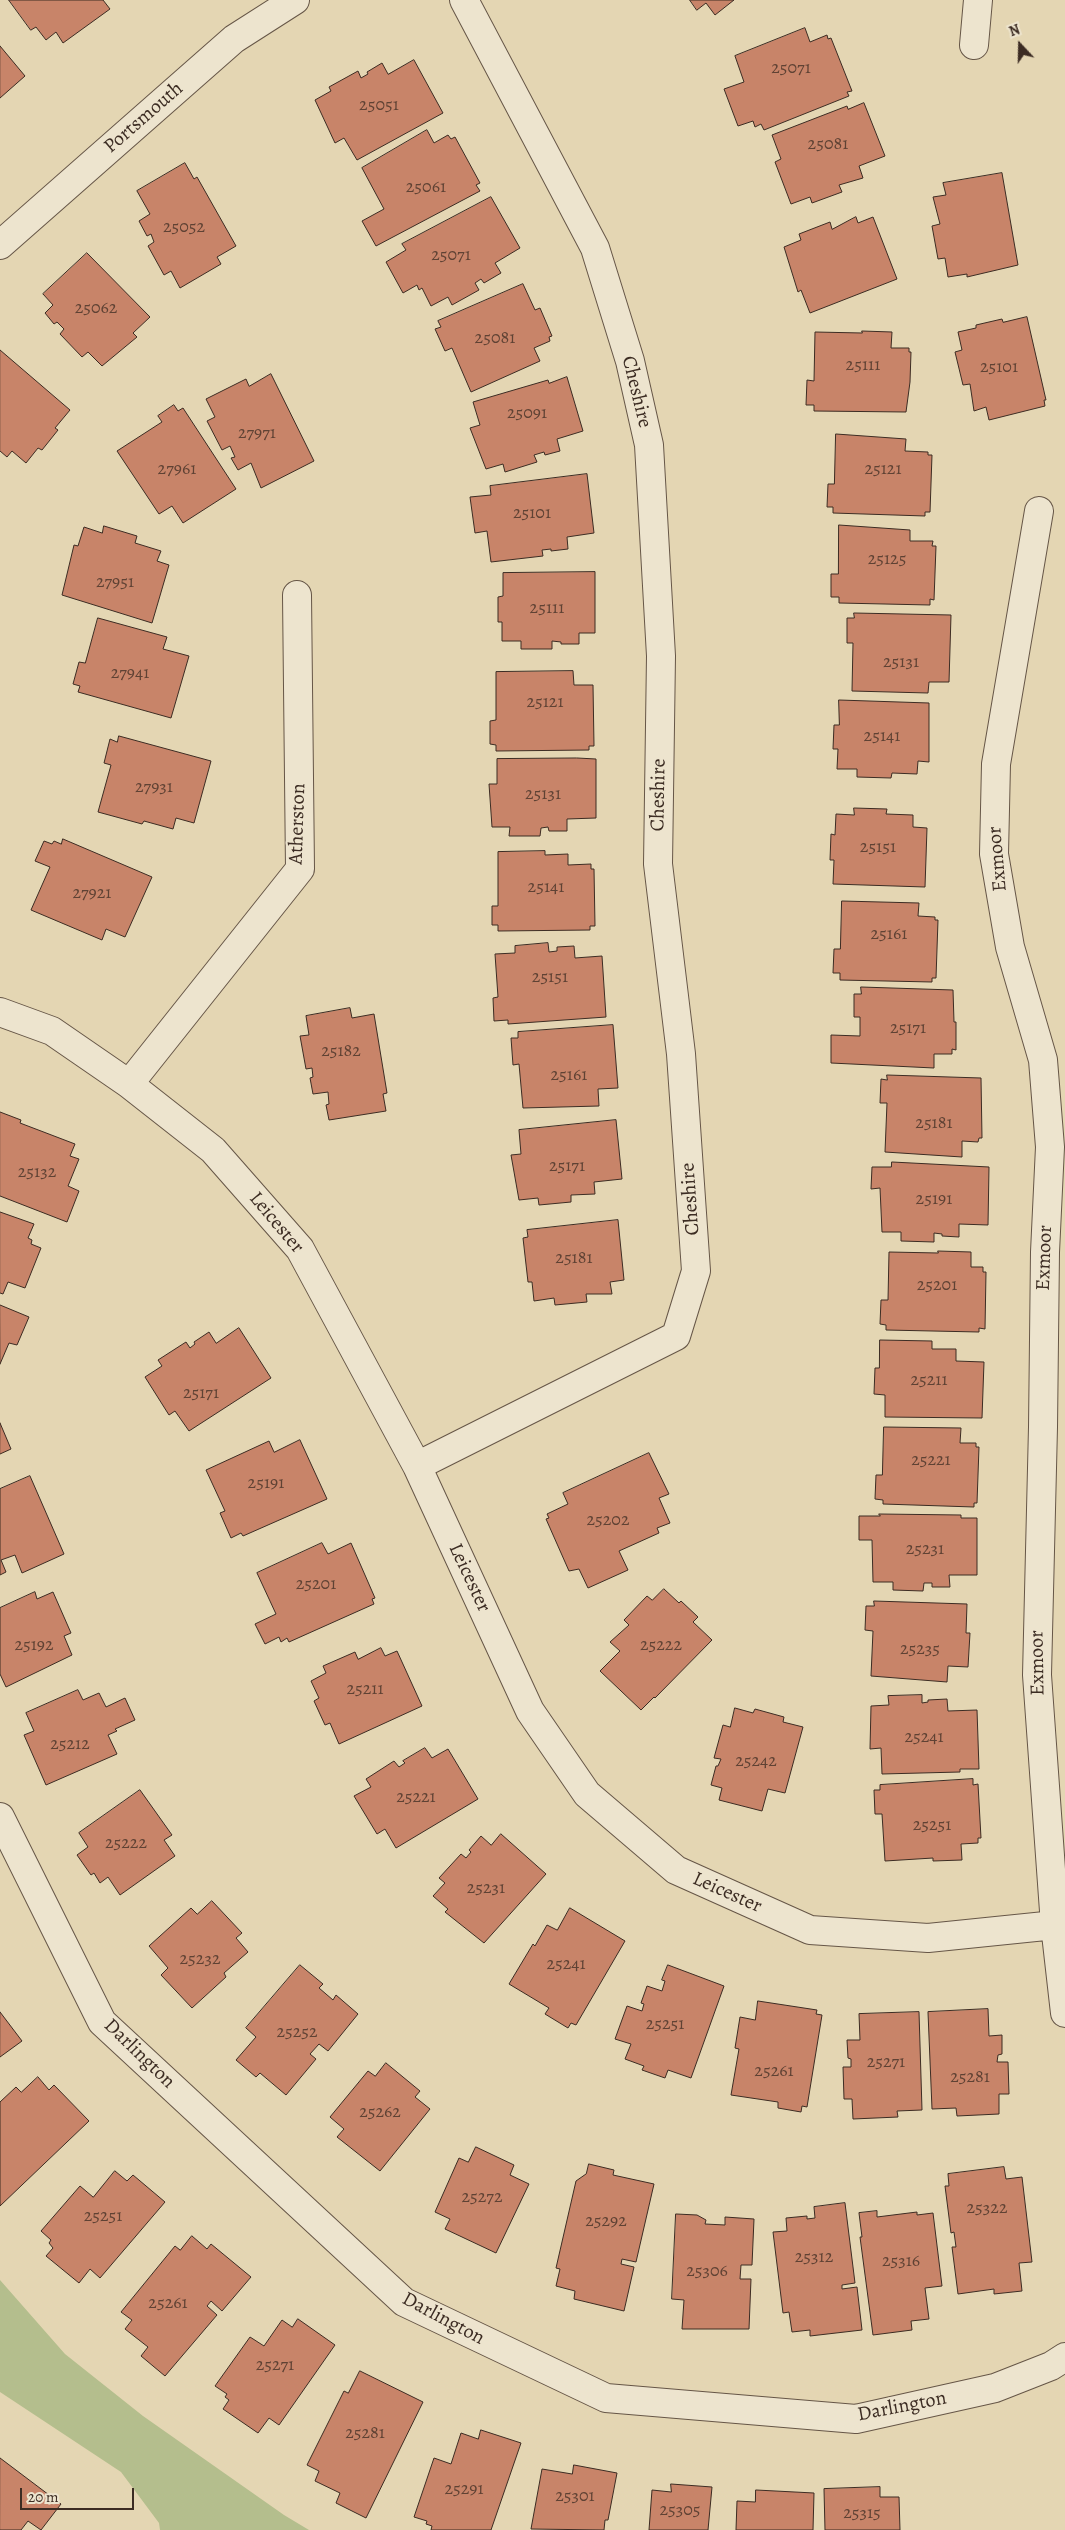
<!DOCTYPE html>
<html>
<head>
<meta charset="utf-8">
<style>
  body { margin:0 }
  #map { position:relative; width:1065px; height:2530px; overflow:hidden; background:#e4d6b3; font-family:Alegreya,serif }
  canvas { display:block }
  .north { position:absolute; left:995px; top:20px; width:50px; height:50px; -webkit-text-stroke:4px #ede4ce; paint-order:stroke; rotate:339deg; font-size:14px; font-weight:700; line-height:20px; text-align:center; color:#3c2c23 }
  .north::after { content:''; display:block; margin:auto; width:18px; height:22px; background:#3c2c23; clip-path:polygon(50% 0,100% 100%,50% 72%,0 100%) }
  .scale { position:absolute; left:20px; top:2488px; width:114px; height:22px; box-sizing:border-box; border:2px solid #3c2c23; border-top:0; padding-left:6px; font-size:15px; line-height:18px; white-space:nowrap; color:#3c2c23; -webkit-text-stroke:4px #ede4ce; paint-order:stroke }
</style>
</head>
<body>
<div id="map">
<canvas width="1065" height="2530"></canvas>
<div class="north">N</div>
<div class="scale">20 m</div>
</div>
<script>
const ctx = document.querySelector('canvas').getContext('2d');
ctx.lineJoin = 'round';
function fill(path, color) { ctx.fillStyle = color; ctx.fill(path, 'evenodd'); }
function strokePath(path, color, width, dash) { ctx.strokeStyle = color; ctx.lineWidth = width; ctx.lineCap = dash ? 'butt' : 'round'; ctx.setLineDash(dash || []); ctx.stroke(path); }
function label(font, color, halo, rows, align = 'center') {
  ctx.font = font + ' Alegreya,serif'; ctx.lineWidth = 4; ctx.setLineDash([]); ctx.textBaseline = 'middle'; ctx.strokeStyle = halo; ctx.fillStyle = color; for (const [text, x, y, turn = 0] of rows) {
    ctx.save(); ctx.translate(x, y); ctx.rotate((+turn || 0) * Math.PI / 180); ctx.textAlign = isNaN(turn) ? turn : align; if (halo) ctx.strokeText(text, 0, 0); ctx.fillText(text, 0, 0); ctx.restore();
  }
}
const green = new Path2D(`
  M0,2280L65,2354L143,2416L284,2515L309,2530H160L159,2523L121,2472L0,2392Z`);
const building = new Path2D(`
  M9,0H103L110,9L63,43L56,32L46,40L36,27L31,30Z
  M690,0H734L715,15L706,3L697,10Z
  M805,28L810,42L827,35L828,39L831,38L852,91L847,92L849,96L764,130L761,124L755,127L753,121L738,126L724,89L744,82L735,56Z
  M0,46L25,76L0,98Z
  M414,60L443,113L357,160L344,138L335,143L315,100L331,91L329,87L358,71L361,78L368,74L367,72L382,63L388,74Z
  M864,103L885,156L859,166L863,178L839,185L842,192L812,203L810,197L791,204L775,162L781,159L772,135L847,106L848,109Z
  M427,130L434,143L448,135L451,139L455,137L480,183L476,185L480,191L376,246L362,221L384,209L362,168Z
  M185,163L194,179L197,177L236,246L217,257L221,264L180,288L171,271L164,275L148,246L154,242L151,234L147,236L139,221L150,214L137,191Z
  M1002,173L1018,265L967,277V274L948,277L945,258L938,259L932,226L940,224L933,197L946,195L943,183Z
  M491,197L520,248L495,263L501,273L484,283L481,279L475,283L479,290L452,305L448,297L431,306L422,288L419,290L417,285L403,293L386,262L406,250L402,244Z
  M856,217L858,223L873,217L897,279L810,313L801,290L798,292L784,247L801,240L799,234L830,222L832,229Z
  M87,253L150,317L133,333L137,337L102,366L88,352L82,357L60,334L64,329L57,322L54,324L45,313L53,305L43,294Z
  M523,284L535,310L540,308L552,336L549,337L550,341L534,348L540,361L471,392L452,348L445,351L435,329L441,327L438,321Z
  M1027,317L1046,400H1044L1045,406L989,420L986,407L974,411L970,384L963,385L955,352L962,350L958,332L976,328V325L1002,319L1003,322Z
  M862,331L892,332L891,348H909V352H911L910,382L906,412L814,411V405H806L807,380L814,381L815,332L862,333Z
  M0,350L70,410L55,428L58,430L42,450L38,448L26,463L12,451L7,457L0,451Z
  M271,374L314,461L261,488L251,463L238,470L231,458L235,457L230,446L222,450L207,421L215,417L206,399L246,379L249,386Z
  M567,377L583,431L557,439L560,451L545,455L544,452L534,455L537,462L505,472L503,464L486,469L470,428L480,425L473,402L548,380L549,383Z
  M174,405L178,411L183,408L236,489L183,523L172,506L159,514L117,451L162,422L158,416Z
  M836,434L906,439L905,451L928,452V455H932L930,512H925V516L833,513V507H827L828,484H834Z
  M587,474L594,533L567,537L568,549L551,551V549L542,550L543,556L491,562L487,531L475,533L470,497L491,495L490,486Z
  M839,525L910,530V541H933L932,546H936L934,600L930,599V605L839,603V597H831V574H838Z
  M104,526L137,536L135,543L161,551L157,561L169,565L152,623L62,595L74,545L78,546L84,527L102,533Z
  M595,572V633H579V644H561V642L552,641V649H521V641H502V622H498V597L503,596V573Z
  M854,613L951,615L949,682H929L928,693L852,691L853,643H847V618H854Z
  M98,618L167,637L163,649L189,656L171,718L78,692L80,686L73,684L79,662L85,663Z
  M573,671L574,685H593L594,746H589V750L496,751V745L490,744V721L496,720V672Z
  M839,700L929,703V762L918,761L917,774L892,773L891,778L857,777V769H837L838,749H833L834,725H839Z
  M119,736L211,761L194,823L176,818L173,829L144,821L142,824L98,812L111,765L104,763L110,739L117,742Z
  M577,758L596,759V818L567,819V831H549L548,827L541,828L540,836H509L510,827H492L489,784H497V759Z
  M854,808L887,809L886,814L913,815V827L927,828L925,887L833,884L834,860H830L831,834L835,835L836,814L854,815Z
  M63,839L152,877L125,937L106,929L102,940L31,910L50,867L35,861L44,841L52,844L54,841L61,844Z
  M545,851V855L568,854V865L591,864V869H594L595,926H590V930L498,931V925H492V906H498V852Z
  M842,901L919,903L918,916L935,917V920H938L936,978H932V982L840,980V973H833L834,949H840Z
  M548,943L549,952L557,951V947L574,946L575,958L602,956L606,1017L508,1024V1020L494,1021L493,998L498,997L495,954L515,953V946Z
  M861,987L953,990L954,1022H956V1050L952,1049V1054H934V1068L831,1063V1035L860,1036V1017H854V994H861Z
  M350,1008L352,1018L374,1014L387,1093L383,1094L386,1111L329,1120L326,1105L329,1104L328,1092L313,1094L310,1078L313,1077L312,1068L306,1069L300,1036L309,1035L306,1016Z
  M613,1025L618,1088L598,1089L599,1106L523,1108L519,1064L513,1065L511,1038H518V1032Z
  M887,1075L981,1078L982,1138H979L978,1142L962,1141V1157L885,1152L887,1103H880L881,1079L887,1080Z
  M0,1112L21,1120L20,1123L75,1144L70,1156L79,1159L68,1186L79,1191L67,1222L0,1196Z
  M616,1120L622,1179L594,1182L595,1194L571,1195V1202L539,1205L538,1198L519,1200L511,1155L521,1154L519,1130Z
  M892,1162L989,1167L988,1225L959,1224V1237L942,1236V1234L934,1233V1242L901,1241V1232H882L880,1188L871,1189L872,1167H891Z
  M0,1212L34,1224L28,1238L32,1240L31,1244L41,1248L25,1288L8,1282L3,1294L0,1293Z
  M618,1220L624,1280L610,1282L612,1294H586L587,1302L555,1305L554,1298L534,1301L532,1282H528L523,1238L528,1237L527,1230Z
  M938,1251L971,1252V1267H983V1272H986L985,1329L979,1328V1332L886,1330V1325L880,1324L881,1300H888L889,1252L938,1253Z
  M0,1305L29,1317L17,1345L9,1343L0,1364Z
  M239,1328L271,1378L189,1431L175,1411L169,1415L145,1377L162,1366L158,1360L186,1342L190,1348L195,1344L194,1342L209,1332L216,1343Z
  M880,1340L932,1341V1349H956V1361L984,1362L982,1418L885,1417V1395L874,1394L875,1368H879Z
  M0,1423L11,1449L0,1454Z
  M884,1427L961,1428L960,1443H976V1447H979L977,1503H974V1507L883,1504V1500L875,1499L876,1475H882Z
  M300,1440L327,1499L243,1536L241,1533L231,1538L220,1513L225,1511L206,1470L269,1441L274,1452Z
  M649,1453L669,1494L659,1498L670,1523L657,1528L659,1533L619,1551L628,1570L588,1588L579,1569L569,1571L546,1519L549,1518L547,1514L568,1504L563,1493Z
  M30,1476L64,1554L22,1573L15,1555L1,1560L6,1572L0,1575V1489Z
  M879,1514L961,1515V1518H977V1575H949L950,1587H932V1583H924L923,1591L893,1590V1582H873L872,1540H859V1516H880Z
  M322,1543L328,1554L351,1543L375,1598L372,1599L374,1604L289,1642L287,1638L281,1642L279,1637L265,1644L255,1624L276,1614L257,1573Z
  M664,1589L679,1603L681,1601L698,1617L693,1622L712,1640L655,1698L654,1697L641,1710L600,1671L620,1651L610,1642L629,1625L624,1620L647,1596L652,1600Z
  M35,1592L37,1599L53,1592L71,1633L64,1636L72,1655L6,1687L0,1674V1608Z
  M874,1601L967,1604L966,1633H970L968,1667L948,1666L947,1682L871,1676L873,1631L865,1630L866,1606H874Z
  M381,1648L385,1656L397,1651L422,1706L339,1744L330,1723L325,1725L314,1701L319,1698L311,1681L326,1673L323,1666L355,1652L358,1659Z
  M78,1690L83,1700L99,1693L106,1707L125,1698L135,1720L115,1729L117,1731L108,1735L117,1754L46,1785L24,1735L34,1731L26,1713Z
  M922,1695V1703L928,1702V1700L947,1699L948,1711L977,1710L979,1769H960V1772L882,1774L881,1748L870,1749L871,1706L889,1705L888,1696Z
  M735,1708L753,1713L755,1709L784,1717L783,1722L803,1727L785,1793L768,1789L762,1811L719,1800L722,1788L711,1785L716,1766H718L721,1759L714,1758L723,1725L730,1727Z
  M425,1748L432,1758L448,1749L478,1799L396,1848L385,1829L377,1834L354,1796L371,1787L366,1779L394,1761L399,1767L405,1763L403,1761Z
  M973,1779V1785L978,1784L981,1838H978V1843L961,1844L962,1860L933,1861V1858L885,1861L882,1814H875L874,1790H880V1785Z
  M140,1790L172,1835L164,1840L175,1856L120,1895L108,1877L100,1883L94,1873L91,1875L77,1855L88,1847L79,1833Z
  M501,1834L546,1874L484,1943L445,1912L448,1909L433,1896L445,1883L439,1878L461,1854L466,1858L471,1852L469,1850L481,1836L491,1845Z
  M212,1901L242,1933L236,1938L248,1952L224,1973L226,1977L192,2008L161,1975L168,1968L149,1946L191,1908L197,1914Z
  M570,1908L625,1941L576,2025L571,2023L568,2028L545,2014L549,2008L509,1984L533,1944L535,1946L547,1925L557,1930Z
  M300,1965L323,1984L319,1988L333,2000L336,1995L358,2014L328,2051L319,2044L310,2054L316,2059L286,2095L260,2073L256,2077L236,2060L256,2037L246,2028Z
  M668,1965L724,1986L691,2078L668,2070L665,2078L642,2070L644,2066L625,2059L631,2044L615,2039L627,2006L642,2011L644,2004L641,2003L647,1986L662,1991L665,1981L662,1980Z
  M758,2001L817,2010L816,2014L822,2015L807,2107L802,2106L801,2112L778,2108V2102L731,2095L739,2049L735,2048L740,2017L755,2020Z
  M988,2009L989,2036L1002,2035V2054L998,2055L997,2062H1008L1009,2094H999V2114L957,2116L956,2108L932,2109L928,2012Z
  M0,2012L22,2041L0,2057Z
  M919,2012L922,2110L897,2111L898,2117L853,2119L852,2099H844L843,2067H851V2059L848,2058L847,2040H860L859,2014Z
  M386,2063L420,2091L415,2097L430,2109L380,2171L337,2137L344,2129L330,2117L368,2071L375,2076Z
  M38,2077L49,2090L54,2085L89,2121L0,2206V2102L16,2087L21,2092Z
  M476,2147L514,2165L510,2175L529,2184L496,2253L445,2229L450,2219L435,2212L459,2158L468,2162Z
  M589,2164L614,2170L613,2175L654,2184L636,2262L622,2259L621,2264L634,2267L624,2311L574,2299L575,2291L556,2286L560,2269L556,2268L576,2181L586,2174Z
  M1004,2167L1006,2179L1022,2177L1032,2262L1019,2263L1022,2291L994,2294V2289L958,2294L952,2247H956L954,2232L951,2233L945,2186H949L948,2174Z
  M115,2171L127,2181L133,2175L165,2202L100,2278L90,2269L79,2283L46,2256L53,2248L49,2243L51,2240L41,2231L80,2186L93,2197Z
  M845,2203L855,2283L842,2285V2289L857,2287L862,2330L810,2336V2330L792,2332L789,2312L783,2313L773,2232L787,2231L786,2218L807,2216V2219L815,2218L814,2207Z
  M877,2211V2217L917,2212V2215L933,2213L942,2286L925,2288L929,2319L911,2321L912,2330L873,2335L860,2237H862L859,2213Z
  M676,2214L697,2215L706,2220L705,2224L725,2225V2217L754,2219L752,2265H741L740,2279H751L749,2329H682L684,2300L672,2299Z
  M192,2236L207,2249L211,2244L251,2277L222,2311L211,2301L207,2306L217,2315L165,2376L141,2356L148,2347L125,2329L132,2320L121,2312L175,2246L180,2250Z
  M298,2319L335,2345L279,2425L269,2418L258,2433L223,2409L229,2400L225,2397L227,2394L215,2386L250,2337L264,2346L282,2320L292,2327Z
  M360,2371L423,2402L366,2518L336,2503L340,2493L315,2481L319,2471L307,2465L344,2391L348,2393Z
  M481,2430L521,2443L491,2530H431L432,2526L426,2524L427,2521L414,2517L434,2458L451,2464L461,2433L478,2439Z
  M0,2458L61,2504L41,2530L28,2521L21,2530H0Z
  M574,2465L617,2473L608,2520H605L604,2530L531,2529L542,2469L572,2474Z
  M671,2484L712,2487L708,2530H649L652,2490L671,2492Z
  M880,2487V2497H899L900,2530H825L824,2489Z
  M756,2490L814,2493L813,2530H736L737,2501L755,2502Z`);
const minor = new Path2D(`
  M974,45L978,0
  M0,245L234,39L295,0
  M1039,511L996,764L994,854L1010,947L1043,1060L1050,1147L1045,1252L1043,1427L1037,1675L1055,1925L1065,2013
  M0,1012L52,1031L129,1084L213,1150L300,1249L417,1466L530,1711L587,1794L676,1870L810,1930L928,1938L1055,1925
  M129,1084L300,869L297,595
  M417,1466L676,1336L696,1271L681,1054L658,864L661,656L649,445L630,361L595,248L464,0
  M0,1817L102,2022L404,2302L606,2398L856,2419L995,2388L1051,2366L1065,2357`);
const numberNames = [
  ["25071",791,69],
  ["25051",379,106],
  ["25081",828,145],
  ["25061",426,188],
  ["25052",184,228],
  ["25071",451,256],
  ["25062",96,309],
  ["25081",495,339],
  ["25111",863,366],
  ["25101",999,368],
  ["25091",527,414],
  ["27971",257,434],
  ["27961",177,470],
  ["25121",883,470],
  ["25101",532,514],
  ["25125",887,560],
  ["27951",115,583],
  ["25111",547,609],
  ["25131",901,663],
  ["27941",130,674],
  ["25121",545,703],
  ["25141",882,737],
  ["27931",154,788],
  ["25131",543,795],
  ["25151",878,848],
  ["25141",546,888],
  ["27921",92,894],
  ["25161",889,935],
  ["25151",550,978],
  ["25171",908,1029],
  ["25182",341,1052],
  ["25161",569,1076],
  ["25181",934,1124],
  ["25171",567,1167],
  ["25132",37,1173],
  ["25191",934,1200],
  ["25181",574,1259],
  ["25201",937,1286],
  ["25211",929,1381],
  ["25171",201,1394],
  ["25221",931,1461],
  ["25191",266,1484],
  ["25202",608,1521],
  ["25231",925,1550],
  ["25201",316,1585],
  ["25192",34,1646],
  ["25222",661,1646],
  ["25235",920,1650],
  ["25211",365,1690],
  ["25241",924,1738],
  ["25212",70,1745],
  ["25242",756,1762],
  ["25221",416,1798],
  ["25251",932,1826],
  ["25222",126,1844],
  ["25231",486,1889],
  ["25232",200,1960],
  ["25241",566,1965],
  ["25251",665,2025],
  ["25252",297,2033],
  ["25271",886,2063],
  ["25261",774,2072],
  ["25281",970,2078],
  ["25262",380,2113],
  ["25272",482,2198],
  ["25322",987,2209],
  ["25251",103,2217],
  ["25292",606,2222],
  ["25312",814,2258],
  ["25316",901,2262],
  ["25306",707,2272],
  ["25261",168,2304],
  ["25271",275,2366],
  ["25281",365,2434],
  ["25291",464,2490],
  ["25301",575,2497],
  ["25305",680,2511],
  ["25315",862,2514]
];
const streetNames = [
  ["Portsmouth",144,118,-41],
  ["Cheshire",636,392,76],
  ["Cheshire",659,795,-89],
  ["Atherston",298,824,-88],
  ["Exmoor",998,859,-95],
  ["Cheshire",691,1199,-94],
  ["Leicester",276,1223,50],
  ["Exmoor",1045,1258,-88],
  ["Leicester",469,1578,65],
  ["Exmoor",1038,1663,-91],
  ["Leicester",727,1893,24],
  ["Darlington",139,2054,44],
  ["Darlington",443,2319,28],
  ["Darlington",902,2407,-11]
];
fill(green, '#b4be8d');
fill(building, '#c88469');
strokePath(building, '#3c2c23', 1);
strokePath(minor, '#665647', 30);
strokePath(minor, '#ede4ce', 28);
label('18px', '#5f4234', null, numberNames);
label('20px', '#3c2c23', '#ede4ce', streetNames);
</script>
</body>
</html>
